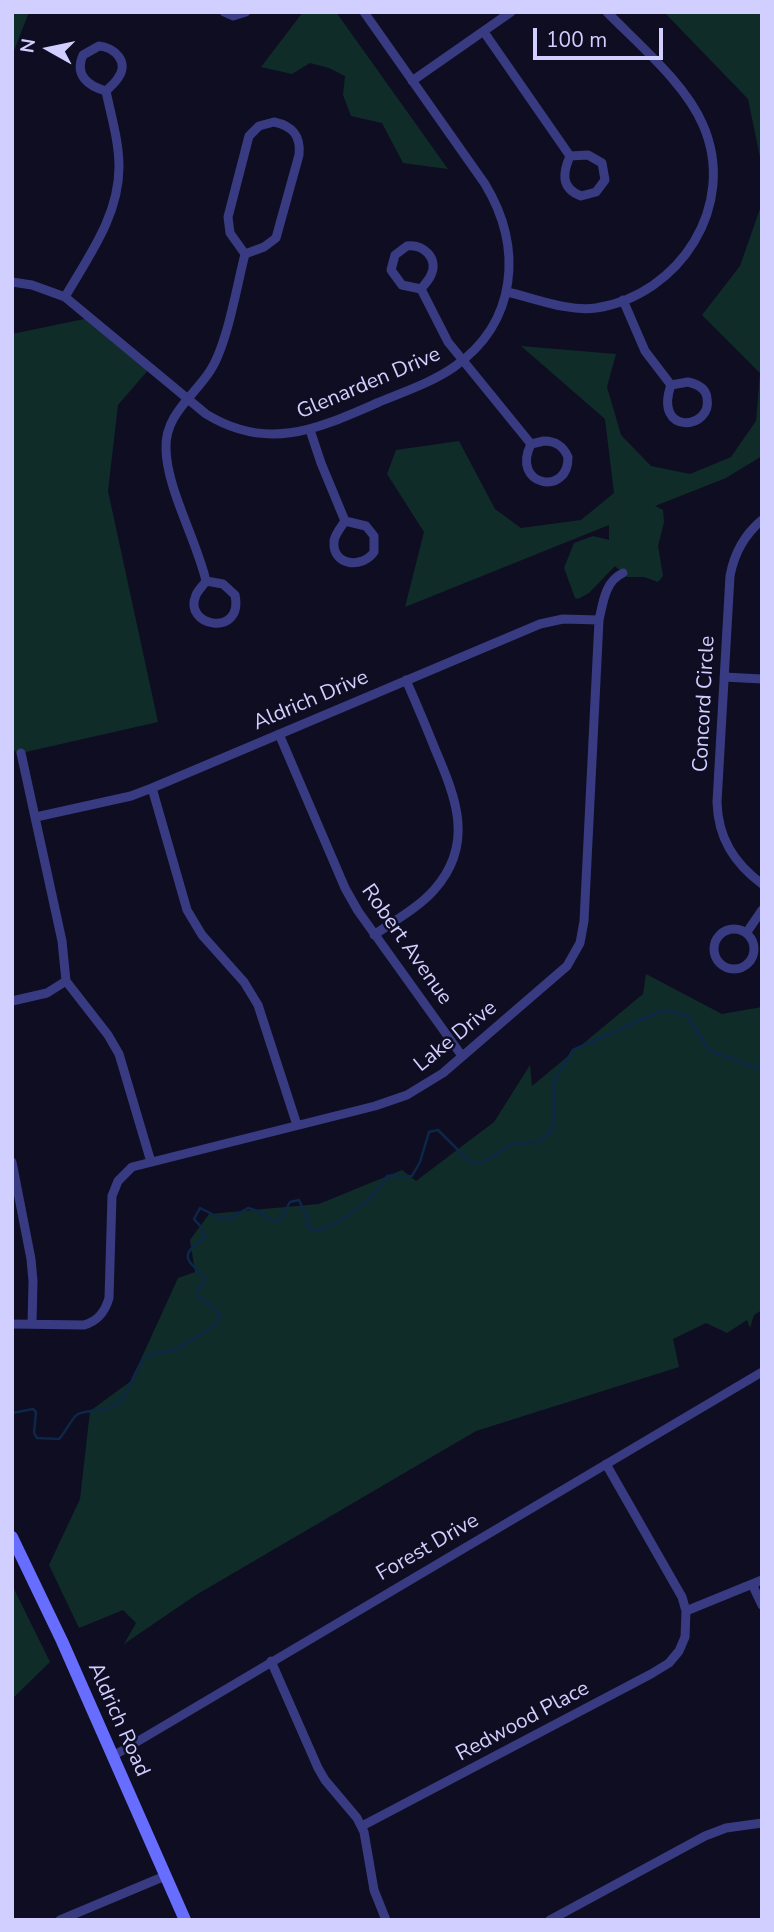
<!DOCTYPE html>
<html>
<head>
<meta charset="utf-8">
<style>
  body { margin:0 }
  #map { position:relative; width:774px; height:1932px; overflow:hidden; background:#0f0d22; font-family:"Nunito Sans",sans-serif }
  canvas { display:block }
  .frame { position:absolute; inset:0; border:14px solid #d1cfff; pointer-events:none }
  .north { position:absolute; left:14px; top:14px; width:70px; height:70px; -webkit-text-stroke:5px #0f0d22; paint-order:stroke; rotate:279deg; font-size:19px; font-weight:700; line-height:28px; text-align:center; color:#d1cfff }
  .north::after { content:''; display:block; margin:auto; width:24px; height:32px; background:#d1cfff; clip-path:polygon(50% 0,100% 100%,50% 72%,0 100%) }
  .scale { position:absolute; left:533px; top:28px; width:130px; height:32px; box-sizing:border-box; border:4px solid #d1cfff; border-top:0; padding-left:9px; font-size:21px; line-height:24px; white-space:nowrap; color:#d1cfff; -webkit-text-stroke:5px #0f0d22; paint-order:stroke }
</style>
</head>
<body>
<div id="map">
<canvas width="774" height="1932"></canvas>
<div class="frame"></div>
<div class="north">N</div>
<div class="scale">100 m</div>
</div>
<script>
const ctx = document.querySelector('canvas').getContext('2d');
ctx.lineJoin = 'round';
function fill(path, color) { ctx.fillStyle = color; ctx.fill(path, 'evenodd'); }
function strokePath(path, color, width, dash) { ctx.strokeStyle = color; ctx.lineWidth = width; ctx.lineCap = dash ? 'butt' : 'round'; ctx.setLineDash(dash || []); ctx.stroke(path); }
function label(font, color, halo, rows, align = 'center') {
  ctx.font = font + ' "Nunito Sans",sans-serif'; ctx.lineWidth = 5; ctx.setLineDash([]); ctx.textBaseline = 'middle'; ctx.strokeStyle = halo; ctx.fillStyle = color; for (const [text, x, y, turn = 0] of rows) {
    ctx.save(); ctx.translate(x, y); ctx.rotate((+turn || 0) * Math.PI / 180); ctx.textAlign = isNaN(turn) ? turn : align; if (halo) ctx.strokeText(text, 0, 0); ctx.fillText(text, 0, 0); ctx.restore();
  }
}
const green = new Path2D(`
  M12,12H29L12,56Z
  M303,12H336L448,169L403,163L382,123L351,116L343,95L345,76L329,68L310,63L292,74L261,67Z
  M664,12H762V167L748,99Z
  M762,203V456L726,478L655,506L663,510L664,522L658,546L663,576L658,582L644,577H627L615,566L589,593L578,599L575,598L564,568L574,543L593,536L609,540V525L405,607L424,532L387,474L396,450L459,441L495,509L521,528L581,520L614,493L605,419L521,346L616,354L607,387L621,435L651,466L690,474L731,457L756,421L760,373L702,315L740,266Z
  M89,318L149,369L118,405L108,491L158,722L17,754L12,746V334Z
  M646,974L722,1014L762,1007V1310L754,1315L750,1328L747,1320L727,1333L706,1323L673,1339L679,1367L476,1431L196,1595L124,1644L136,1623L123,1610L79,1628L49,1565L80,1499L90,1411L131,1381L178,1278L195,1272L190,1240L209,1214L319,1204L402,1170L416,1181L494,1122L530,1065L532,1086L643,994Z
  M12,1585L50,1662L12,1699Z`);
const stream = new Path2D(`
  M12,1413L33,1409L36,1412L34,1433L37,1438L59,1439C66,1432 72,1417 78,1414C90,1409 104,1412 115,1405C130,1396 132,1372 144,1359C151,1351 159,1353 169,1351C183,1348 204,1331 217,1324L220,1316L216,1310L199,1296L198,1288L204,1283L205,1277C185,1259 179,1255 205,1238L202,1228L194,1219L200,1208L222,1219L232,1217L248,1208C263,1211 263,1216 275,1222L282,1217L290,1202L299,1200L308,1220V1227L317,1231C343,1222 375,1200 387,1176C396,1174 403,1178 412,1176L420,1162L429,1132L438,1130L471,1163L483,1162L512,1144L538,1142L551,1131L554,1121V1081L573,1050L663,1010L687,1015L709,1050L762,1070`);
const street = new Path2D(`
  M224,12L233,16L246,12
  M484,32L570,156
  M99,46C114,47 130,62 118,78C115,83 110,87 106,91C88,86 74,75 83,55Z
  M412,81L511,12
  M274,122C293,126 301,136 299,155L276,238L264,247L245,254L230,233L228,217L249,136L259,126Z
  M588,155L602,163L605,180L596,192L581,196C560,188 563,172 570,156Z
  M407,246C423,244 439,258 431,275C429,280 424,285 421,289L402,285L391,270L395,255Z
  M12,282L32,285L65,297L206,414C268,452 317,429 377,403C403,392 431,383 454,367C518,322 523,247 485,184L364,12
  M421,289L448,342L531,444
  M507,292C534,298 568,312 596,308C680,295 738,205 703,125C685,83 639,45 607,12
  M65,297C88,257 119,216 119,167C119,141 111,116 106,91
  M623,300L645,351L671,385
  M688,382C697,384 706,388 707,398C713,430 653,436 671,385Z
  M310,430L321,463L345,521
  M544,441C556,441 563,446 568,457C569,497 510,486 531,444Z
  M762,520C744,535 734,554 730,576L717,802C718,838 734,863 762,884
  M345,521L366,526L374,536V552C362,569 332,566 334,541C335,534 341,527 345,521Z
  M206,581C197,541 166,487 166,448C165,415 193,397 210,371C227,346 237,285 245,254
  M206,581L223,584L235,595C244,638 182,627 196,595C198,590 203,586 206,581Z
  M724,677L762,679
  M279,734L345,888L358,911L462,1056
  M152,788L187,910L202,935L244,982L258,1005L297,1125
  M36,817L131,796L152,788L540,624L563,619L599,620
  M714 949a20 20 0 1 1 40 0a20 20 0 1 1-40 0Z
  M747,932L762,910
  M374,935C394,921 418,908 434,890C475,844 456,798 435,749C426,726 416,703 406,680
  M66,981L108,1035L119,1054L151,1162
  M12,1001L47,993L66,981L62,941L21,753
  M12,1162L31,1259L33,1281L32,1324
  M12,1324L84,1325C98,1321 105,1312 109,1298L112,1196L118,1181L132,1167L375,1106L407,1095L443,1073L567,966L580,943L584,921L599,620C603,603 605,581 623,573
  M752,1584L762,1605
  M686,1611L762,1580
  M271,1661L318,1768L325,1780L357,1818L364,1832L374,1890L386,1920
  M113,1756L762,1372
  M362,1826L651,1674L669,1663L679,1651L685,1637L686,1611L682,1597L606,1464
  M60,1920L165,1876
  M550,1920L705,1836L726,1828L762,1823`);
const secondary = new Path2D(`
  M12,1537L62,1641L185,1920`);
const streetNames = [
  ["Glenarden Drive",369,384,-23],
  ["Aldrich Drive",311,701,-23],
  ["Concord Circle",705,704,-87],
  ["Robert Avenue",406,945,55],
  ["Lake Drive",456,1037,-39],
  ["Forest Drive",428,1548,-30],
  ["Aldrich Road",118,1720,66],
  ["Redwood Place",523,1722,-28]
];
fill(green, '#102c29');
strokePath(stream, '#0c2748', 2.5);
strokePath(street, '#383b82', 9);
strokePath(secondary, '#666dff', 12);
label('21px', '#d1cfff', '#0f0d22', streetNames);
</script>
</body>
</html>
